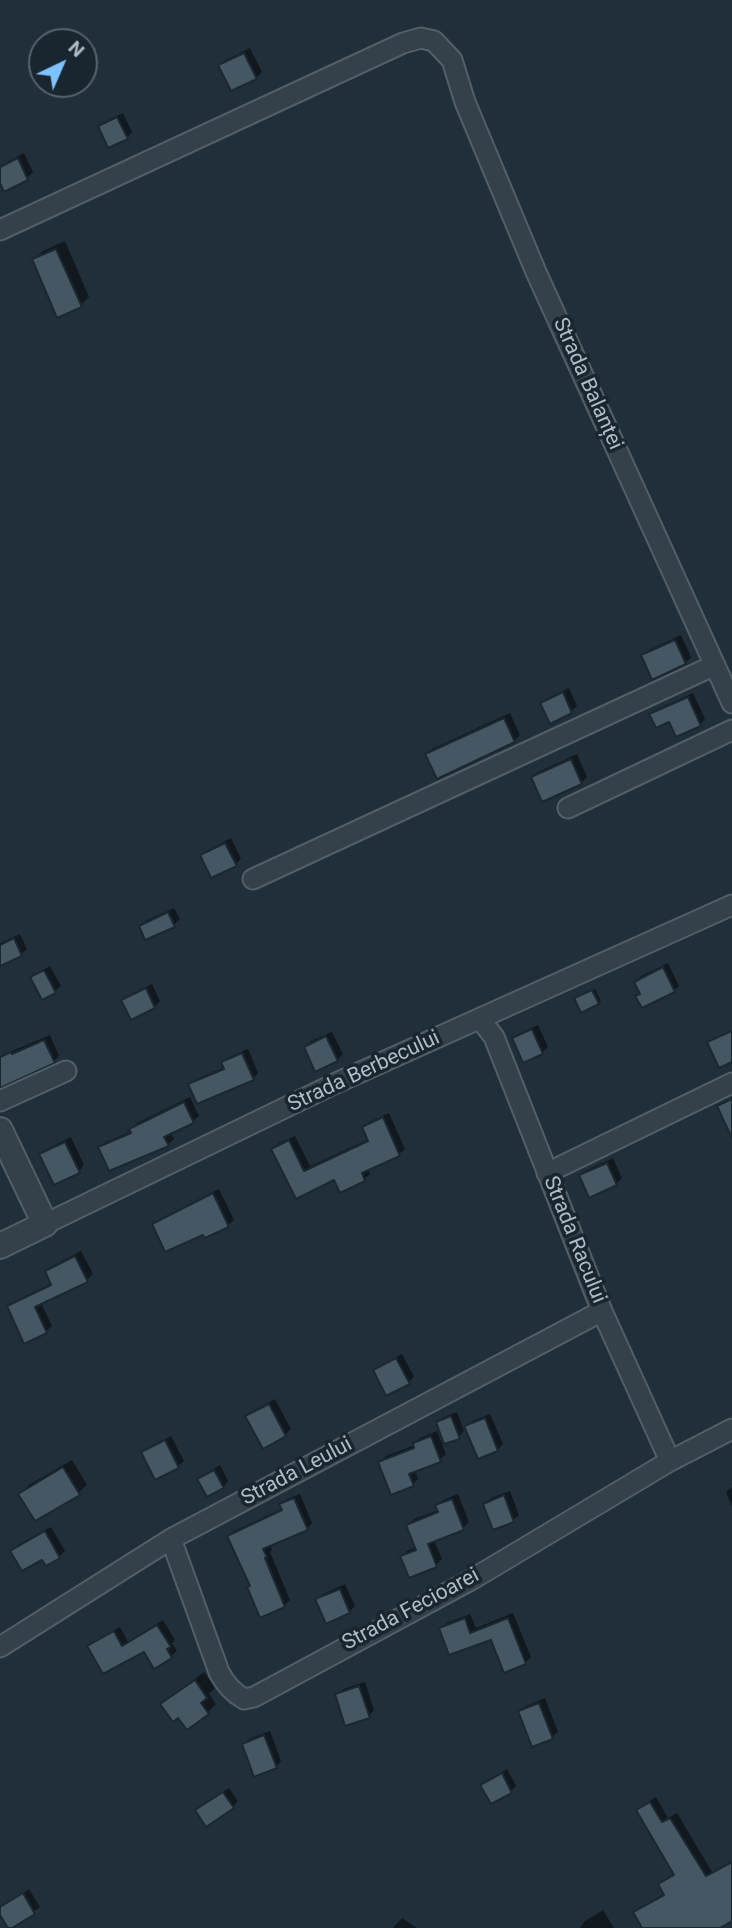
<!DOCTYPE html>
<html>
<head>
<meta charset="utf-8">
<style>
  body { margin:0 }
  #map { position:relative; width:732px; height:1928px; overflow:hidden; background:#202f3a; font-family:Roboto,sans-serif }
  canvas { display:block }
  .north { position:absolute; left:28px; top:28px; width:70px; height:70px; box-sizing:border-box; background:#19262f; border:2px solid #55626c; border-radius:50%; rotate:44deg; font-size:19px; font-weight:700; line-height:28px; text-align:center; color:#afbcc7 }
  .north::after { content:''; display:block; margin:auto; width:24px; height:32px; background:#7ec2fd; clip-path:polygon(50% 0,100% 100%,50% 72%,0 100%) }
</style>
</head>
<body>
<div id="map">
<canvas width="732" height="1928"></canvas>
<div class="north">N</div>
</div>
<script>
const ctx = document.querySelector('canvas').getContext('2d');
ctx.lineJoin = 'round';
function fill(path, color) { ctx.fillStyle = color; ctx.fill(path, 'evenodd'); }
function strokePath(path, color, width, dash) { ctx.strokeStyle = color; ctx.lineWidth = width; ctx.lineCap = dash ? 'butt' : 'round'; ctx.setLineDash(dash || []); ctx.stroke(path); }
function label(font, color, halo, rows, align = 'center') {
  ctx.font = font + ' Roboto,sans-serif'; ctx.lineWidth = 7; ctx.setLineDash([]); ctx.textBaseline = 'middle'; ctx.strokeStyle = halo; ctx.fillStyle = color; for (const [text, x, y, turn = 0] of rows) {
    ctx.save(); ctx.translate(x, y); ctx.rotate((+turn || 0) * Math.PI / 180); ctx.textAlign = isNaN(turn) ? turn : align; if (halo) ctx.strokeText(text, 0, 0); ctx.fillText(text, 0, 0); ctx.restore();
  }
}
const shadow = new Path2D(`
  M250,48L262,72L256,78L220,66L226,60Z
  M123,113L132,132L127,138L100,126L106,121Z
  M24,153L33,172L27,178L5,189L0,179V166Z
  M65,241L89,297L81,305L34,260L43,251Z
  M681,635L691,657L685,663L643,656L649,650Z
  M569,688L577,706L571,711L550,721L542,703L548,698Z
  M693,693L705,719L700,724L651,715L656,710Z
  M510,713L520,735L514,741L427,755L432,749Z
  M577,754L587,777L581,783L533,777L538,772Z
  M231,838L241,859L236,864L202,855L208,850Z
  M174,908L180,919L174,925L141,926L147,920Z
  M20,934L27,949L21,954L0,964V943Z
  M668,963L679,986L673,991L637,996L641,992L636,982L641,976Z
  M50,966L61,986L55,991L32,977Z
  M152,984L160,1001L154,1007L123,1001L129,995Z
  M595,989L601,1001L598,1003L578,996Z
  M538,1025L548,1047L542,1053L514,1039L520,1033Z
  M332,1032L343,1054L337,1060L306,1047L311,1041Z
  M50,1035L59,1056L54,1061L0,1084V1056Z
  M248,1049L258,1073L253,1079L191,1085L196,1079L225,1067L223,1063L229,1057Z
  M190,1097L199,1116L193,1121L170,1132L174,1139L168,1144L100,1147L106,1142L132,1131L137,1123Z
  M389,1113L405,1149L399,1154L367,1168L370,1174L364,1179L335,1178L297,1196L273,1149L279,1143L295,1136L310,1166L369,1139L364,1127L369,1122Z
  M71,1137L84,1165L79,1171L41,1155L47,1149Z
  M613,1158L622,1178L616,1184L590,1196L581,1176L587,1170Z
  M219,1189L234,1220L228,1225L204,1232L154,1225L160,1219Z
  M81,1251L93,1274L87,1280L41,1303L52,1326L46,1331L25,1341L9,1306L15,1301L52,1283L47,1271L52,1266Z
  M402,1354L414,1377L409,1382L375,1371L381,1365Z
  M275,1399L291,1429L285,1435L247,1416L253,1411Z
  M457,1412L464,1431L459,1437L438,1422L444,1417Z
  M490,1414L503,1444L497,1450L466,1427L472,1421Z
  M437,1431L446,1454L440,1460L415,1470L418,1479L413,1484L380,1462L386,1456L415,1445L420,1438Z
  M171,1436L184,1461L178,1466L143,1453L149,1447Z
  M72,1460L87,1485L78,1493L20,1494L29,1485Z
  M220,1465L228,1481L223,1487L199,1479Z
  M732,1487V1507L726,1492Z
  M510,1491L519,1515L513,1520L485,1504L491,1498Z
  M300,1494L312,1523L307,1529L269,1544L272,1550L270,1552L290,1600L284,1606L252,1585L229,1537L234,1531L283,1508L282,1504L287,1499Z
  M458,1494L469,1522L463,1528L434,1540L442,1559L436,1565L410,1576L402,1557L407,1551L417,1547L408,1525L414,1519L439,1510L437,1506L443,1500Z
  M51,1527L65,1551L59,1557L12,1551L18,1545Z
  M345,1584L355,1606L349,1612L317,1599L323,1594Z
  M513,1613L531,1657L525,1663L492,1638L441,1628L447,1623L470,1614L476,1628Z
  M163,1620L175,1640L172,1643L177,1651L171,1656L144,1649L89,1646L120,1627L128,1642Z
  M204,1672L215,1688L209,1694L216,1704L207,1713L179,1716L162,1704Z
  M365,1682L374,1710L369,1716L337,1695L343,1689Z
  M545,1698L558,1732L552,1737L521,1711L526,1706Z
  M270,1731L281,1761L276,1767L244,1744L249,1739Z
  M507,1769L516,1786L511,1791L482,1785Z
  M229,1788L238,1801L233,1807L203,1805Z
  M656,1797L668,1818L677,1813L712,1872L732,1861V1919L718,1928H644L635,1912L665,1893L660,1884L675,1873L638,1810Z
  M29,1889L40,1907L10,1927L0,1908Z
  M603,1910L614,1928H580L585,1921Z
  M402,1918L417,1928H393Z`);
const building = new Path2D(`
  M244,53L257,79L231,91L218,65Z
  M117,117L128,139L108,148L98,126Z
  M18,158L28,180L4,192L0,183V167Z
  M56,249L82,307L57,318L32,259Z
  M675,640L686,664L652,680L641,655Z
  M563,692L572,713L550,724L540,703Z
  M688,697L701,726L676,737L669,722L656,728L649,714Z
  M504,718L515,742L437,779L425,754Z
  M571,759L582,784L542,802L531,777Z
  M225,843L237,866L211,878L200,855Z
  M168,912L175,927L145,940L139,926Z
  M14,938L22,956L0,966V945Z
  M663,967L675,992L642,1008L635,996L640,994L634,982Z
  M44,970L56,993L42,1000L30,977Z
  M146,988L155,1008L131,1020L121,1000Z
  M592,990L599,1004L581,1013L574,998Z
  M532,1029L543,1054L523,1063L512,1038Z
  M732,1031V1062L719,1068L707,1042Z
  M326,1036L338,1061L315,1072L304,1047Z
  M44,1040L55,1063L0,1088V1057L11,1052L12,1054Z
  M242,1053L254,1080L197,1104L188,1084L224,1069L221,1062Z
  M732,1099V1138L717,1106Z
  M184,1102L194,1123L164,1137L169,1146L109,1171L98,1147L131,1133L129,1129Z
  M383,1117L400,1156L362,1173L365,1181L340,1193L334,1180L296,1199L271,1149L289,1140L304,1171L368,1141L362,1127Z
  M65,1142L80,1173L54,1185L39,1154Z
  M607,1163L617,1185L589,1198L579,1175Z
  M213,1193L229,1227L205,1238L203,1235L165,1252L152,1224Z
  M75,1256L88,1282L35,1307L47,1333L24,1344L7,1306L51,1285L45,1271Z
  M396,1358L410,1384L386,1396L373,1370Z
  M269,1404L286,1436L263,1449L245,1416Z
  M451,1416L460,1439L444,1444L436,1422Z
  M485,1418L498,1451L478,1459L464,1426Z
  M431,1436L441,1462L409,1474L414,1486L391,1495L378,1462L414,1448L413,1443Z
  M165,1440L179,1468L155,1480L141,1452Z
  M63,1467L80,1495L35,1521L18,1494Z
  M214,1470L224,1488L207,1497L197,1479Z
  M504,1495L514,1522L493,1530L483,1504Z
  M294,1498L308,1530L263,1549L267,1557L265,1558L285,1607L260,1618L247,1587L250,1586L227,1536L282,1510L279,1504Z
  M452,1499L464,1530L428,1544L437,1567L409,1578L400,1556L416,1550L406,1525L438,1512L435,1505Z
  M45,1531L60,1558L46,1566L42,1560L22,1571L10,1551Z
  M340,1589L350,1613L326,1624L315,1599Z
  M465,1618L470,1633L508,1618L526,1664L504,1673L491,1640L449,1655L439,1628Z
  M157,1625L171,1647L167,1649L172,1658L154,1669L144,1652L103,1674L87,1646L114,1631L122,1646Z
  M195,1680L207,1698L201,1703L209,1714L187,1730L178,1718L173,1722L160,1704Z
  M359,1686L370,1718L345,1726L335,1694Z
  M539,1703L553,1739L532,1747L518,1711Z
  M264,1735L277,1768L254,1777L242,1744Z
  M502,1773L512,1793L491,1804L480,1785Z
  M223,1792L234,1808L206,1827L195,1810Z
  M650,1802L662,1822L670,1818L706,1876L732,1862V1921L720,1928H642L633,1912L664,1895L658,1884L674,1875L636,1810Z
  M23,1893L35,1914L12,1928H8L0,1915V1907Z`);
const minor = new Path2D(`
  M0,230L403,43L421,38L434,41L452,60L465,102L536,272L732,703
  M568,808L732,730
  M253,879L715,665
  M480,1019L494,1037L602,1311L670,1461
  M0,1101L66,1071
  M547,1173L732,1083
  M45,1224L334,1084L732,905
  M171,1539L219,1672C225,1684 232,1692 244,1699L254,1697L471,1580L670,1461L732,1429
  M0,1647L171,1539L602,1311`);
const tertiary = new Path2D(`
  M0,1130L45,1224L0,1246`);
const streetNames = [
  ["Strada Balanței",587,384,66],
  ["Strada Berbecului",364,1072,-25],
  ["Strada Racului",574,1240,68],
  ["Strada Leului",297,1472,-28],
  ["Strada Fecioarei",411,1610,-28]
];
fill(shadow, '#0007');
fill(building, '#465764');
strokePath(building, '#1b2831', 2);
strokePath(minor, '#525f68', 23);
strokePath(tertiary, '#525f68', 28);
strokePath(minor, '#34414a', 19);
strokePath(tertiary, '#34414a', 24);
label('21px', '#afbcc7', '#19262f', streetNames);
</script>
</body>
</html>
